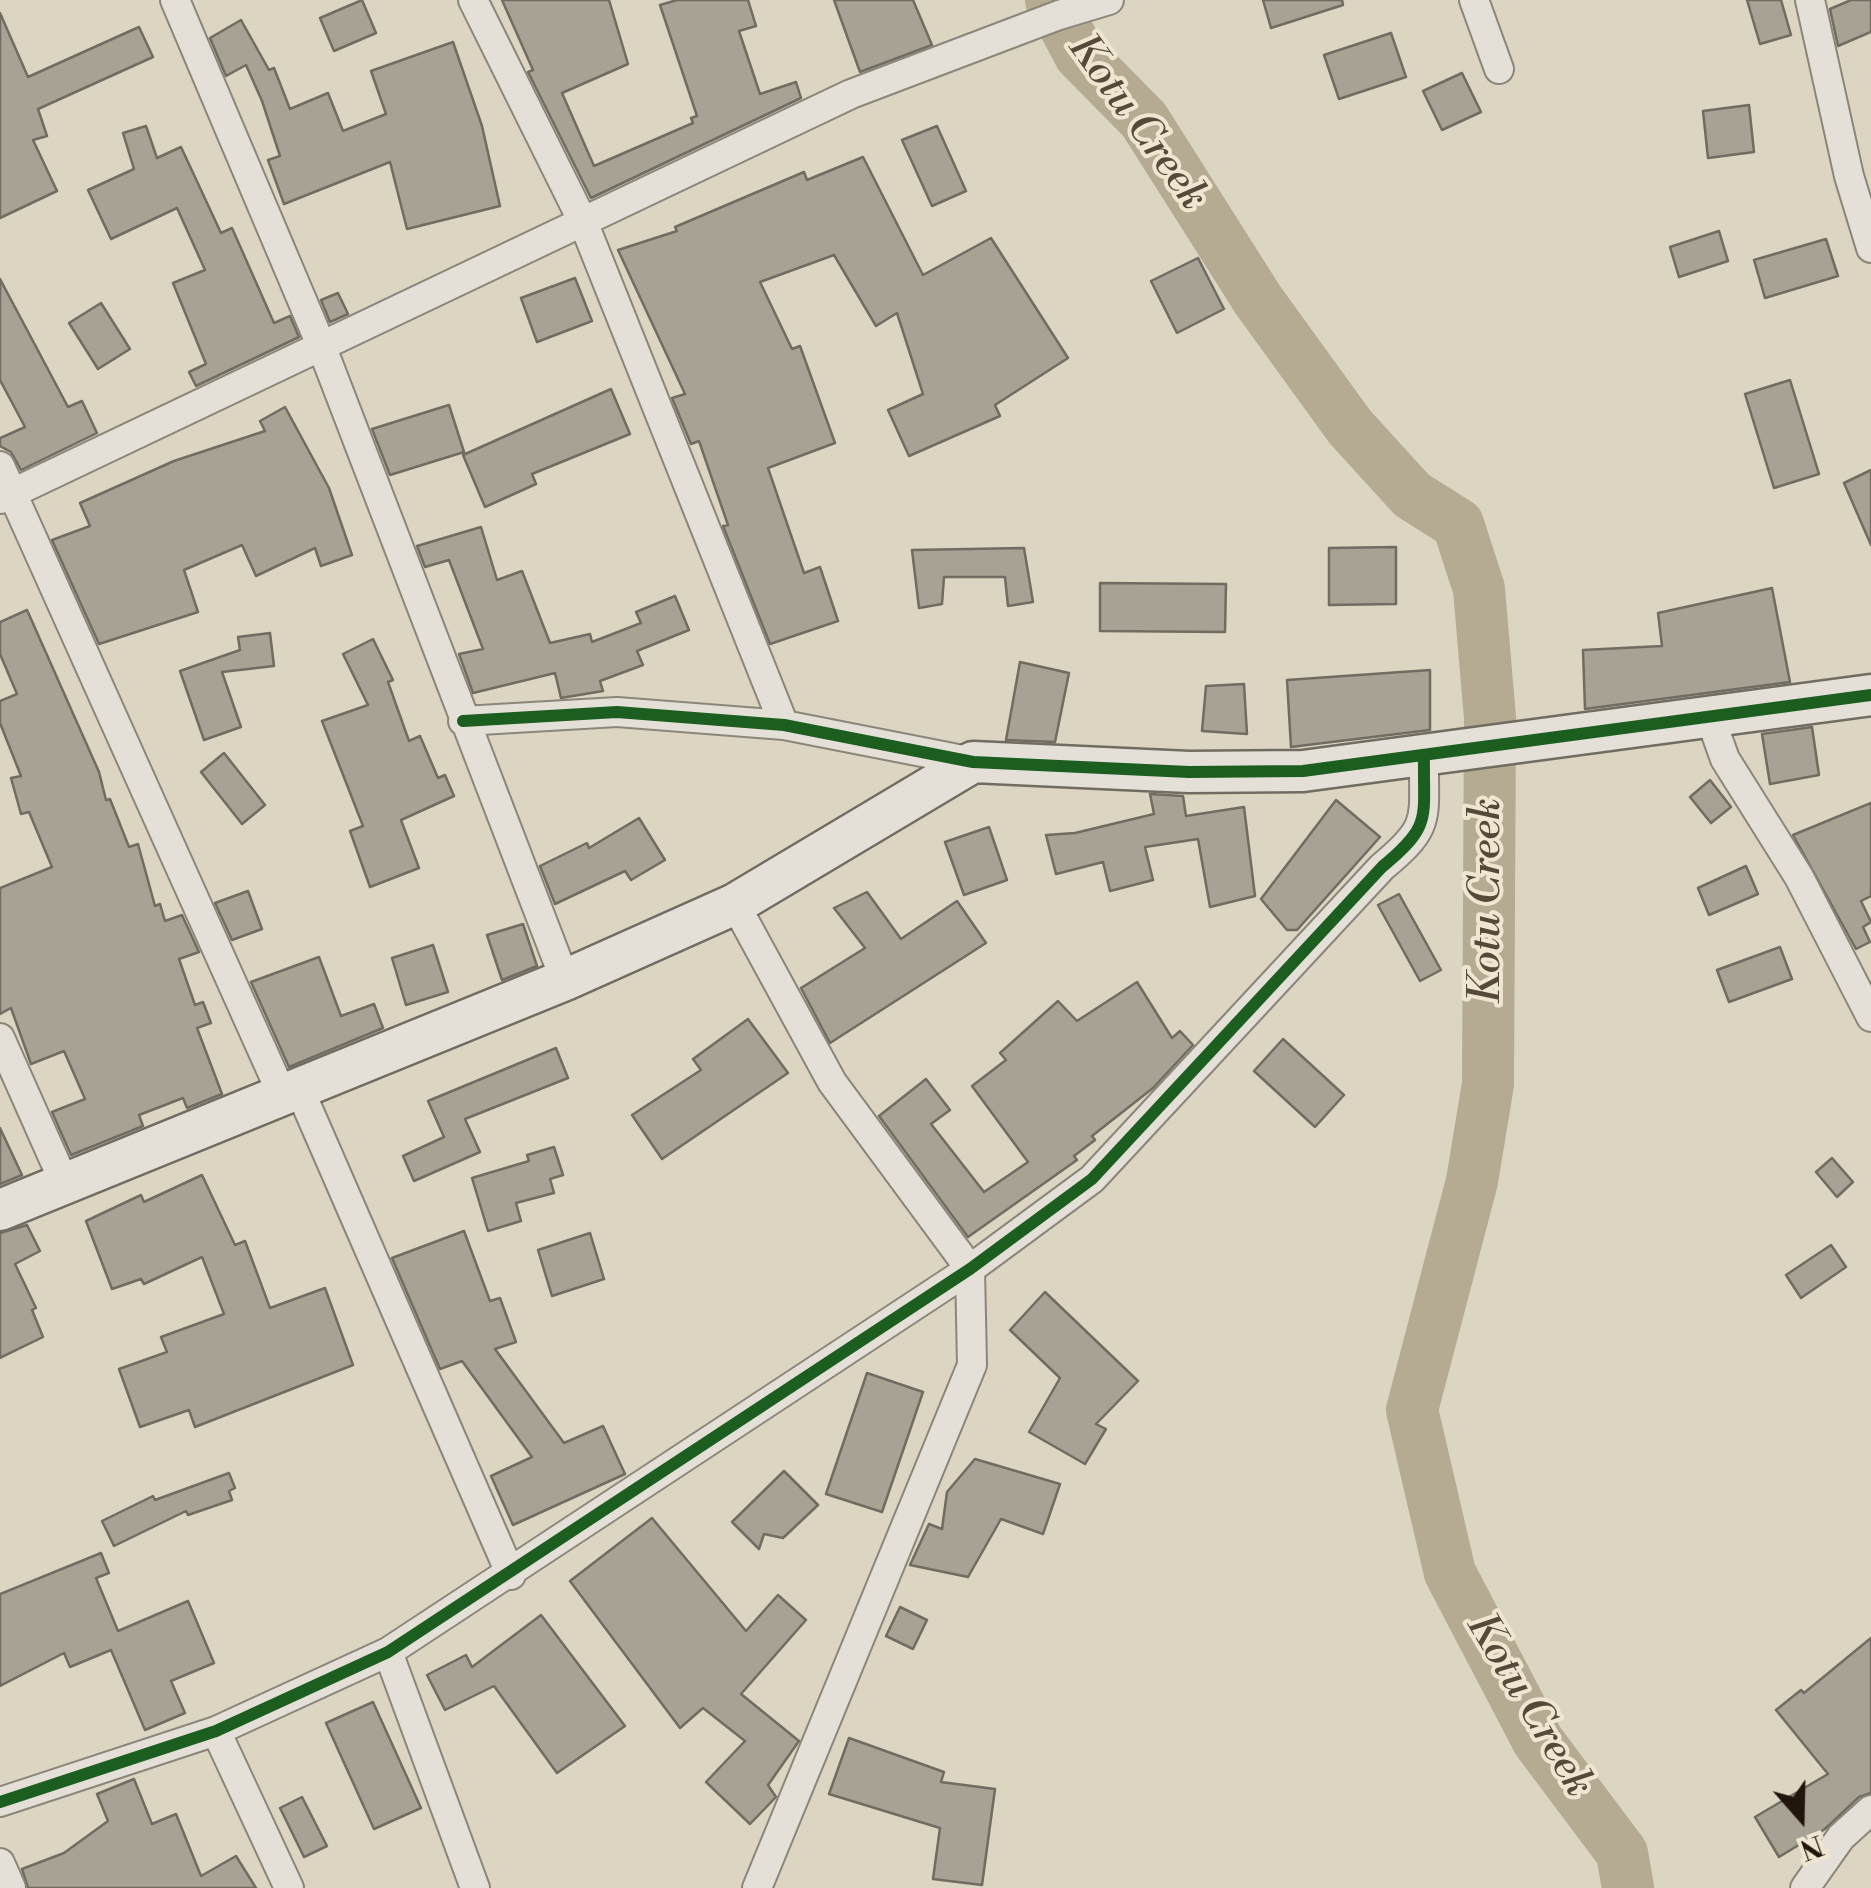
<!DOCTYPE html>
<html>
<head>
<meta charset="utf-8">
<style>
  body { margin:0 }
  #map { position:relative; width:1871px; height:1888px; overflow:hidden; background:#dcd5c2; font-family:"Libre Bodoni",serif }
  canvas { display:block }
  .north { position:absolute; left:1751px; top:1768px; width:100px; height:100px; -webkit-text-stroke:8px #efe6d1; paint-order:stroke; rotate:160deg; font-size:28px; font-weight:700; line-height:40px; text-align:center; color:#21160b }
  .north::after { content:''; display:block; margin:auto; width:35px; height:45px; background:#21160b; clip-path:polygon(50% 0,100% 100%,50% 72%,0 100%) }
</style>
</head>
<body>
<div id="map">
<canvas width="1871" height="1888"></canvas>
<div class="north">N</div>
</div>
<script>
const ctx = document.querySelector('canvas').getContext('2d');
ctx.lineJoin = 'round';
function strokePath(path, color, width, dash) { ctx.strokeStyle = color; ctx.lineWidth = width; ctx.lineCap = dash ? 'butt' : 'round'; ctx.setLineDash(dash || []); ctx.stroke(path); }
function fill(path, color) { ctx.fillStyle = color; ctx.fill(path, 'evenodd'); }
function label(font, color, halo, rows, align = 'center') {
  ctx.font = font + ' "Libre Bodoni",serif'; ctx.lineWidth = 8; ctx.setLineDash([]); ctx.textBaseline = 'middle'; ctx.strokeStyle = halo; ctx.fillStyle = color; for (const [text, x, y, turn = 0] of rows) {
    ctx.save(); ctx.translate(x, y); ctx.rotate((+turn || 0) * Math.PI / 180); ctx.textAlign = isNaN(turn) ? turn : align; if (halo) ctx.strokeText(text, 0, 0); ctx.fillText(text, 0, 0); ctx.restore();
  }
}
const river = new Path2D(`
  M1051,0L1080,55L1144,120L1258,300L1350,427L1412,495L1458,524L1479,589L1490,718L1488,1084L1472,1181L1412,1410L1450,1573L1538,1741L1622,1853L1628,1888`);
const building = new Path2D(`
  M362,0L376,33L334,51L320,18Z
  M502,0H609L628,64L562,93L594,166L693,123L691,118L697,116L660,5L677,0H748L756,26L739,31L760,94L796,82L801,98L591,198L528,72L533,70Z
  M834,0H913L932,45L860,72Z
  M1263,0H1342L1343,5L1271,28Z
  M1747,0H1781L1791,35L1760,44Z
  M1851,0H1871V32L1838,46L1830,9Z
  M0,13L28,77L139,27L153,57L38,109L47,136L33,140L57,191L0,218Z
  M241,20L269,70L274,68L290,109L328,93L343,131L386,114L371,71L453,42L482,126L500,206L407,229L390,162L284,204L268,160L280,156L262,101L246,65L226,76L210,38Z
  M1391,33L1406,77L1339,99L1324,55Z
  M1462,73L1481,112L1442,130L1423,91Z
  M1749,105L1754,152L1708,158L1703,111Z
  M146,126L157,158L181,147L221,233L232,228L274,323L290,316L299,337L196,386L189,372L206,364L173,283L205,270L177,208L111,239L88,190L134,169L123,133Z
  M937,126L966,191L932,206L902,140Z
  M863,157L923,275L991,238L1068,358L995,405L1000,416L909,456L888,410L923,394L897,313L876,326L834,255L760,282L792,349L800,346L835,443L768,468L804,573L820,567L838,621L770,644L723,526L728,525L699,441L691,444L672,398L685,394L618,250L677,231L675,227L804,172L807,180Z
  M1719,231L1728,261L1679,277L1670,247Z
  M1826,239L1838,276L1765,298L1754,260Z
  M1198,258L1224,309L1177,333L1151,281Z
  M575,278L592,321L537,342L521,298Z
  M0,279L68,407L82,401L97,433L21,470L11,452L0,446V438L25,427L0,380Z
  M338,293L348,314L330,322L321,300Z
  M101,303L130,349L98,369L69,323Z
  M1790,380L1819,474L1774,488L1745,394Z
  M611,389L630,434L532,474L536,484L485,507L463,455Z
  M449,405L464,452L390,475L372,429Z
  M285,407L329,488L352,555L321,566L315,548L256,576L242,545L184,570L198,612L99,644L52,540L90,526L80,503L174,461L265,431L260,421Z
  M1871,470V545L1844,483Z
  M481,527L497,580L522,571L550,643L590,634L592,642L641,623L636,612L675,596L689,630L637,651L643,665L600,681L603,691L561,698L555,673L473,693L459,654L483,649L449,560L425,567L417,546Z
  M1396,547V604L1329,605V548Z
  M1024,548L1033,602L1008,606L1005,577H944L942,604L919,608L912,550Z
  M1100,583L1226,584L1225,632L1100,631Z
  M1772,588L1790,682L1585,709L1583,650L1662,646L1658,613Z
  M27,610L99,772L106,800L110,799L129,847L138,844L155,906L160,904L165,921L182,915L199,952L179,959L195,1005L203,1002L211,1023L197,1028L222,1094L187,1108L183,1098L139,1115L143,1126L71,1155L52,1112L85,1099L64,1051L31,1064L11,1008L0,1014V888L52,867L29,812L21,814L11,778L21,776L0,723V701L17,694L0,654V622Z
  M270,633L274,666L222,672L241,727L204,740L180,671L240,650L238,637Z
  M373,639L393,680L388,682L409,741L420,736L438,778L445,775L454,796L401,820L419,868L370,887L350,831L363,826L322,721L368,705L343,654Z
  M1020,662L1069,673L1055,742L1006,740Z
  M1430,670V730L1291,747L1287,680Z
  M1244,684L1247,734L1202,731L1206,686Z
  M1812,727L1819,775L1770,784L1762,734Z
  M224,753L265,805L242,824L201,772Z
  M1710,780L1731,807L1711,823L1690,797Z
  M1150,794L1183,796L1186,816L1244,807L1255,896L1210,907L1198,839L1145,847L1153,880L1110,891L1103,862L1056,874L1046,835L1075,833L1154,814Z
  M1336,800L1380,837L1297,930H1287L1261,899Z
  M1871,803V896L1861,901L1871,922L1863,927L1870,942L1856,949L1793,835Z
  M639,818L665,860L631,880L625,871L555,904L540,866L587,843L589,848Z
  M989,827L1007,880L964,895L945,842Z
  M1746,866L1758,894L1709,915L1698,888Z
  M248,891L262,929L232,940L215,903Z
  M867,892L901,939L957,901L986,943L830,1043L801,988L865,948L834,908Z
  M1399,894L1441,970L1420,981L1378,905Z
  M523,924L537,966L502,980L487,935Z
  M433,945L448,992L406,1005L392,958Z
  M1780,947L1792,979L1729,1002L1717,970Z
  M319,957L341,1016L374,1004L383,1028L289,1067L251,982Z
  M1137,982L1172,1038L1180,1031L1193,1045L1153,1088L1092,1136L1095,1140L1074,1156L1077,1160L968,1237L879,1116L926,1079L950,1110L931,1124L984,1192L1028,1162L972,1086L1006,1060L1000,1053L1058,1001L1077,1021Z
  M748,1019L788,1073L662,1159L632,1115L701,1070L693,1059Z
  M1283,1039L1344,1095L1315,1127L1254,1071Z
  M556,1048L568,1078L465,1119L480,1152L414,1181L403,1156L444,1137L428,1101Z
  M0,1128L22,1175L0,1184Z
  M554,1147L563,1175L550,1179L554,1193L516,1203L521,1221L488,1231L472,1178L529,1161L527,1155Z
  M1832,1158L1853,1182L1837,1197L1816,1172Z
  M202,1175L235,1245L245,1241L270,1308L325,1288L353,1365L195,1427L189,1410L140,1427L119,1369L167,1352L161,1337L224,1314L202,1257L144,1284L141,1279L112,1289L86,1221L141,1195L144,1202Z
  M27,1225L40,1251L15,1264L36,1308L32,1310L43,1337L0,1358V1233Z
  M464,1231L490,1301L500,1298L516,1342L495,1349L564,1443L603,1426L625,1474L513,1525L491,1476L532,1457L462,1361L440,1369L392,1258Z
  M590,1233L604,1279L552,1296L538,1250Z
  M1831,1245L1846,1267L1801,1298L1786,1275Z
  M1045,1292L1138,1381L1096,1424L1106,1429L1085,1464L1029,1432L1060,1378L1010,1330Z
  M867,1373L923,1392L882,1512L826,1494Z
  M975,1459L1060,1484L1043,1534L1001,1519L968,1577L910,1565L929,1524L942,1529L947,1492Z
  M784,1471L818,1505L783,1538L764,1534L759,1549L732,1522Z
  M229,1473L235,1488L229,1491L232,1500L188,1515L186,1511L114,1546L102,1521L153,1496L155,1500Z
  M652,1518L746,1631L778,1595L806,1620L741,1694L799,1741L768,1785L776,1797L750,1824L706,1782L745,1741L703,1708L680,1728L570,1581Z
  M101,1553L109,1573L96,1578L118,1631L188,1601L214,1663L171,1681L185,1713L145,1730L111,1650L70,1667L64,1653L0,1686V1594Z
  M900,1607L927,1620L913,1649L886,1636Z
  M541,1615L625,1726L557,1773L494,1686L445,1710L427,1675L466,1655L472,1667Z
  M1871,1638V1793L1859,1797L1825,1829L1779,1857L1755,1817L1828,1774L1776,1710L1801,1690L1804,1693Z
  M373,1702L421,1808L374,1829L326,1723Z
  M849,1738L944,1772L941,1782L995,1789L982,1885L933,1879L940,1828L829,1794Z
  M134,1779L152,1824L176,1814L201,1876L236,1856L256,1888H28L22,1869L64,1853L108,1821L97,1794Z
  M302,1797L327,1846L304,1857L280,1808Z`);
const street = new Path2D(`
  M175,0L321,345L565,980
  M473,0L584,224L784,725
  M1474,0L1499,69
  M1810,0L1849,176L1871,248
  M0,466L281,1092
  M0,499L851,94L1059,15L1109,0
  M1711,720L1725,759L1799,877L1871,1017
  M463,721L617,712L784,725L973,762
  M735,904L832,1082L970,1269L972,1365L757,1888
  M0,1038L64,1182
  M298,1086L511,1575
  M388,1652L475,1888
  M216,1731L289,1888
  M0,1802L216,1731L388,1652L970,1269L1092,1179L1382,867C1433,825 1423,819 1424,756
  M0,1863L11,1888
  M1805,1888L1841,1837L1871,1810`);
const secondary = new Path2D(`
  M0,1210L565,980L735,904L973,762L1189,772L1303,771L1871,695`);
const cycleway = new Path2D(`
  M463,721L617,712L784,725L973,762L1189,772L1303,771L1871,695
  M0,1802L216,1731L388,1652L970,1269L1092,1179L1382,867C1433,825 1423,819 1424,756`);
const waterNames = [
  ["Kotu Creek",1136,123,54],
  ["Kotu Creek",1489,901,-90],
  ["Kotu Creek",1528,1706,59]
];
strokePath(river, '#b5aa92', 52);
fill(building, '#a8a295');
strokePath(building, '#716c61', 2.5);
strokePath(street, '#8b867a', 32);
strokePath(secondary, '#716c61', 45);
strokePath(street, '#e4e0d7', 28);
strokePath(secondary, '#e4e0d7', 40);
strokePath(cycleway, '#1b5e20', 12);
label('italic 42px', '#554a39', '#efe6d1', waterNames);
</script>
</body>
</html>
